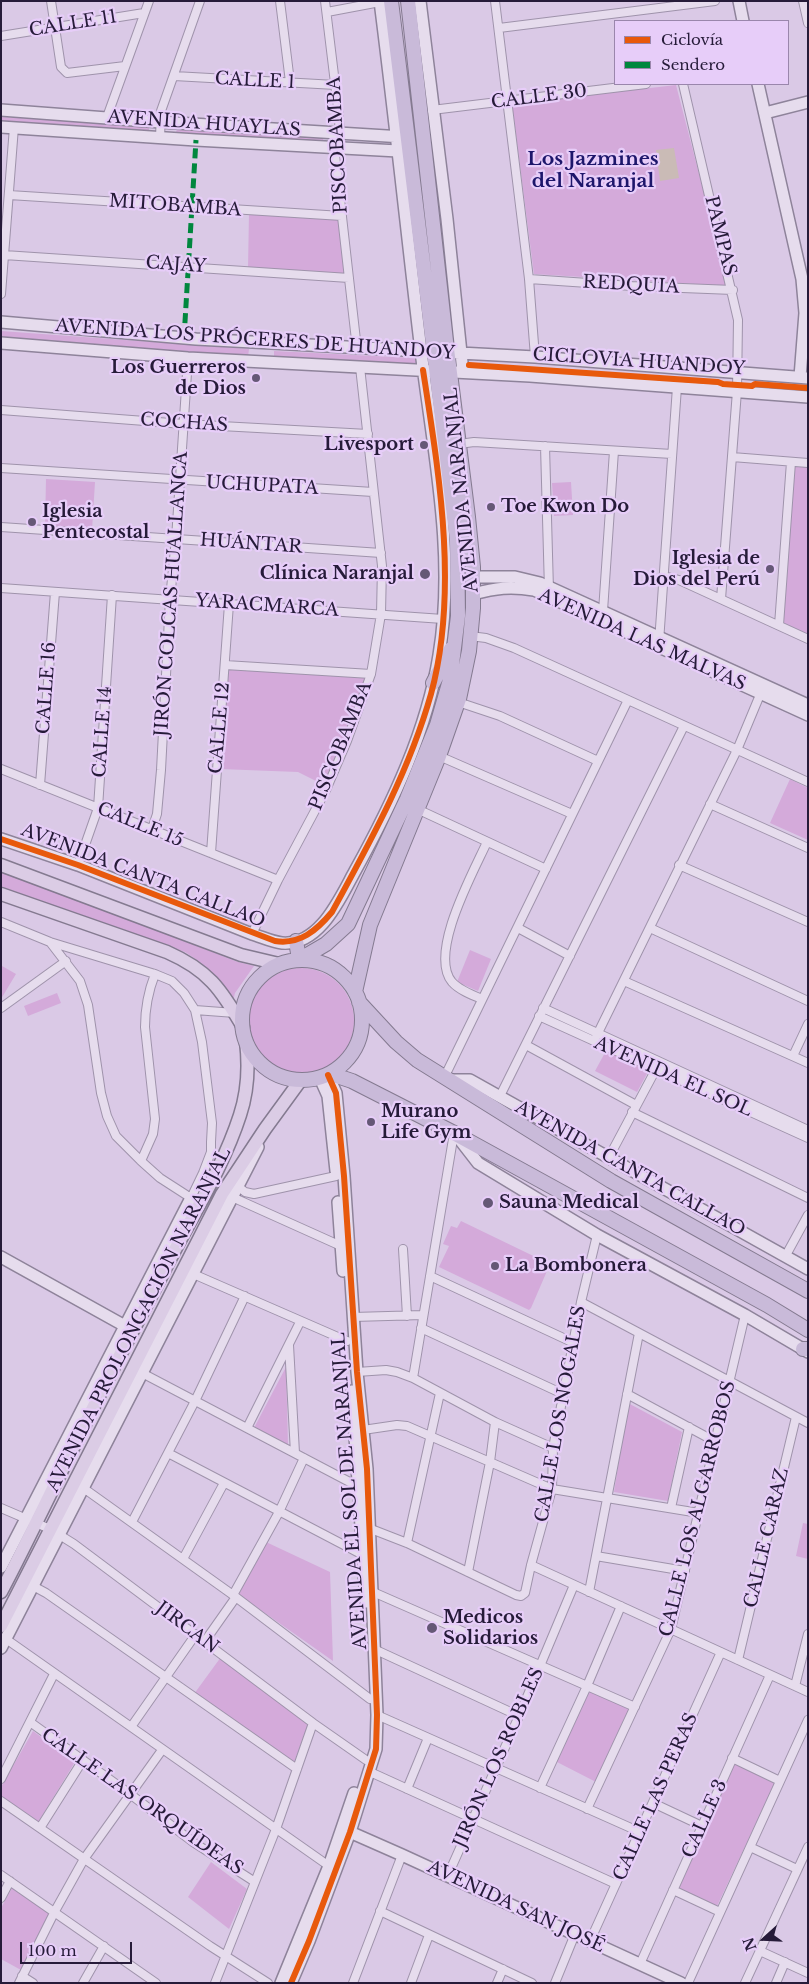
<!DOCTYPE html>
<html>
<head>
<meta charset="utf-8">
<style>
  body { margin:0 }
  #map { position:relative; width:809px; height:1984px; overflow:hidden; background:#dac9e6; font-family:"Libre Baskerville",serif }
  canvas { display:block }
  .frame { position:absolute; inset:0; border:2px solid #261b39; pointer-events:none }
  .legend { position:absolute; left:614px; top:20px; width:175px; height:65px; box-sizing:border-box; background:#e7cdf9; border:1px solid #9a86ac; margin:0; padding:6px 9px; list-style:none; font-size:15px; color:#261b39 }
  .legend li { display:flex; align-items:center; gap:10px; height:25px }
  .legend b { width:25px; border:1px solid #9a86ac }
  .north { position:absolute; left:739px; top:1914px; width:50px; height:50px; -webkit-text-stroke:4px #e7cdf9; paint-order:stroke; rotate:250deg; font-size:14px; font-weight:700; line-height:20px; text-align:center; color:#261b39 }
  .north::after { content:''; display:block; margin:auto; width:18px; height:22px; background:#261b39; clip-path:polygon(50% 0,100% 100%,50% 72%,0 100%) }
  .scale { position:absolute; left:20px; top:1942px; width:112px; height:22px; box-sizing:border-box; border:2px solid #261b39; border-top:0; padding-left:6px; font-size:15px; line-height:18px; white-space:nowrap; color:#261b39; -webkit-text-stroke:4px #e7cdf9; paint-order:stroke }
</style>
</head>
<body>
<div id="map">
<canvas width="809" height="1984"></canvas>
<div class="frame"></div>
<ul class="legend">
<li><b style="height:6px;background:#e8590c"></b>Ciclovía</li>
<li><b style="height:6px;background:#00873e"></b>Sendero</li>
</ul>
<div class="north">N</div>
<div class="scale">100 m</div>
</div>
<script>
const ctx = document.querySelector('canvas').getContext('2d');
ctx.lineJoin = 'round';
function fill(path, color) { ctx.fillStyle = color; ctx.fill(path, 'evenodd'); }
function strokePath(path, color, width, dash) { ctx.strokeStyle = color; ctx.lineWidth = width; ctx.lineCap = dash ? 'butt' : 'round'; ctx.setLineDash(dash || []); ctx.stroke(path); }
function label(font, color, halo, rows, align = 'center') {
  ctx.font = font + ' "Libre Baskerville",serif'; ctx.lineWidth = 4.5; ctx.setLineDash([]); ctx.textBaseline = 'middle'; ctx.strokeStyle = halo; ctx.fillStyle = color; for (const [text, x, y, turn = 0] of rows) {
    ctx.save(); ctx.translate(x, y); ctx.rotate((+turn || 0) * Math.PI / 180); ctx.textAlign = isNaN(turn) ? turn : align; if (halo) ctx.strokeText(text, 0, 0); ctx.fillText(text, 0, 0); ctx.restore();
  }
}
const green = new Path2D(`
  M676,85L728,286L534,274L512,104Z
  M2,117L149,125V133L1,123Z
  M177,129L323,138V145L175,135Z
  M249,213L338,218L345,275L248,268Z
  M1,331L249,349L248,357L1,339Z
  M274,351L415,358L416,364L274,358Z
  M795,466L808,467V634L783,623Z
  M46,479L95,482L92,530L45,526Z
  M571,482L573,515L554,516L552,483Z
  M228,668L366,677L344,738L324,785L298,772L220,769Z
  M790,779L808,788V840L770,823Z
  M1,870L238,962L254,966L235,993L233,1001C217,977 210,968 185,952L1,889Z
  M470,950L491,959L478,991L457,982Z
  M2,966L16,974L1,999V967Z
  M248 1021a53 53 0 1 1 106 0a53 53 0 1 1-106 0Z
  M57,993L61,1003L28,1016L24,1006Z
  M607,1049L649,1070L637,1092L595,1071Z
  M461,1221L550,1264L531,1308L529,1310L439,1267L449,1246L443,1244L451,1226L457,1228Z
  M286,1367L288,1445L254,1428Z
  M628,1403L682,1432L668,1501L614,1492Z
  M803,1523L808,1524V1559L796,1556Z
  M266,1542L330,1572L333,1661L238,1594Z
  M221,1657L308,1724L294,1763L194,1694Z
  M589,1690L631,1708L596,1782L555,1761Z
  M33,1731L75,1762L37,1824L1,1798V1787Z
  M734,1763L775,1783L717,1906L678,1888Z
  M211,1862L247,1889L229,1929L188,1897Z
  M12,1888L50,1913L21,1970L1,1959V1908Z`);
const water = new Path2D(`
  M674,148L679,178L660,181L656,150Z`);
const street = new Path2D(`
  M51,1L61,67L67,73L125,66
  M280,1L290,82
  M325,1L338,108L340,133L335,155L357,349
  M495,1L529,279L535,357
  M803,1L808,23
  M327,12L380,2
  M499,28L715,1
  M1,36L144,13
  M174,76L336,85
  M683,84L738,320L737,391L721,599
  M432,110L646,84
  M107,117L149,1
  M160,138L161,111L200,1
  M9,195L342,216
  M4,255L349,278
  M529,279L632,286L733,290
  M1,294L14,127
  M1,410L184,424L368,434
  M459,444L474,442L672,454
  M545,446L549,590
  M732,457L808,463
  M1,468L373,492
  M1,527L381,553
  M664,576L679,580L808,639
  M1,588L443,619
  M603,611L614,451
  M779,625L791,462
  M470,636L486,638L514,648L808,782
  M659,642L677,387
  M225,665L371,674
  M458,702L500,716L598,761
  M439,756L572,814
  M1,769L278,880
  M40,785L55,592
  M710,804L808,848
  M417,809L546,869
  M152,829L157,814L161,770L170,599L176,539L188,358
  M211,853L229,604
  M78,865L98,808L112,595
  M679,865L808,922
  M1,922L50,942L155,974L172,981L184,993L195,1010L202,1042L212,1123L211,1142V1152L203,1173L191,1198L160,1178L141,1161L116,1136L107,1116L101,1093L88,1005L80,981L50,942
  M518,928L570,956
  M650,928L808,1001
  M252,934L278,880L326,790L347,741L371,674L381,614L382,566L360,367
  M624,981L808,1063
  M482,999C472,995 459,990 452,982C428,953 474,871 487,842
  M1,1008L66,961
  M543,1008L808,1130
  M195,1010L235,1013
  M539,1016L808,1138
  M594,1041L737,750L762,690
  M526,1045L636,1105
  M793,1056L808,1024
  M444,1078L628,700
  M500,1096L684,726
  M632,1112L808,1198
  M608,1159L656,1069
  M141,1161L153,1134L155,1119L145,1027C145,1008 148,992 155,974
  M239,1187L245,1192L254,1194L336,1176
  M232,1197L341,1246
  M403,1249L407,1316
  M785,1257L808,1215
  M191,1273L347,1341
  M430,1276L574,1343
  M581,1302L808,1423
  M353,1317L423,1315
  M421,1328L563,1394
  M289,1345L295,1453
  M357,1372L386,1370L397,1372L413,1378L495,1422L553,1448
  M142,1373L361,1488
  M413,1378L454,1133
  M627,1394L716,1442
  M247,1428L300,1322
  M363,1430L397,1425L407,1426L552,1489L699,1513
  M168,1453L363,1555
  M82,1487L233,1595L370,1699
  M1,1508L50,1529L74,1544L313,1723L366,1760
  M671,1508L689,1427
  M132,1522L195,1401L245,1296
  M371,1529L407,1543L516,1595L521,1596L525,1593L531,1565L552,1489L553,1448L581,1302L597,1235
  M407,1543L440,1393
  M596,1556L685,1571
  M183,1559L224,1483
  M531,1565L808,1692
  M468,1572L490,1462L495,1422
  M33,1586L46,1593L297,1769
  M373,1592L635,1707
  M589,1592L639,1333
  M233,1595L279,1512L304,1458
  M6,1639L329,1866
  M205,1641L236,1597
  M376,1650L519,1716
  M738,1660L796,1417
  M795,1686L808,1634
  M377,1715L640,1832
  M30,1722L130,1794L193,1842L255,1882
  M131,1727L196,1634
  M732,1758L780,1781
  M368,1771L616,1884
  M1,1779L54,1674
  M540,1788L587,1686L621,1606
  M407,1789L428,1738
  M1,1801L210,1946L268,1983
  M653,1803L702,1826
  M587,1809L671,1629L745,1315
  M40,1828L83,1760
  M750,1847L797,1869
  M1,1875L156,1983
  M448,1875L519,1716L574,1585
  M673,1890L720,1912
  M1,1898L10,1881
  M380,1911L532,1983
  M590,1941L721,1652
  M760,1951L808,1973
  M640,1964L770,1675
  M22,1976L33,1983
  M19,1983L55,1911L84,1859L162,1750
  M83,1983L104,1946
  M215,1983L276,1829L313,1723
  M353,1983L402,1855
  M411,1983L429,1935
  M497,1983L503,1969
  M555,1983L575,1934
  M688,1983L808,1720
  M745,1983L808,1847
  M776,1983L785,1962`);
const secondary = new Path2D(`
  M420,1L447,219L463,372
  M739,1L743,21
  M758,84L802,279L805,313L800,377
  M1,110L160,122L403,137
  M765,113L808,102
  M1,127L196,140L398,151
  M1,322L196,339L535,357L808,378
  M1,343L188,358L530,376L808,397
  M473,577H515L540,583L808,705
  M473,594C496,588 510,586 534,590L808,715
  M1,839L78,865L252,934C262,937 272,942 282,943C320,946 340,898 355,871C392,804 427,731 439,655C456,554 433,451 421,351C407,234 395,118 380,1
  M320,1078L328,1096L336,1171
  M449,1080H470L808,1269
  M457,1136L478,1163L597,1235L745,1315L808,1352
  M338,1202L343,1271
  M1,1257L125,1326
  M352,1391L366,1602
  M1,1567L191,1198
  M1,1648L258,1147
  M343,1829L402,1855L681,1983
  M281,1983L329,1866L354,1793
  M291,1983L309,1941L350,1832L376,1749L377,1715L367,1469L357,1372L344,1176L336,1093L328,1075`);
const primary = new Path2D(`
  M1,865L241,955L279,964
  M1,894L167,952C208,970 221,989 243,1027
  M1,1592C30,1537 56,1481 84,1426C109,1375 136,1325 162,1275C188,1222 222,1171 240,1115C248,1091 249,1066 246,1041
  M1,1626L222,1194L265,1129L300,1081`);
const highway = new Path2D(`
  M433,683L451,649
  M296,941L299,959
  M302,958L326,944L348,924L407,799L437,725L450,680L458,616L457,540L391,1
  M242 1020a60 60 0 1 1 120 0a60 60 0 1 1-120 0Z
  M355,992L370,925L439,756L459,699L469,651L473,608V567L468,517L446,341L408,1
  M359,1002L396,1042L417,1060L611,1181L808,1291
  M331,1074L352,1081L454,1133L767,1305L808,1330
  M803,1349H808`);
const quiet = new Path2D(`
  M184,338L196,140`);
const cycleway = new Path2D(`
  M469,365L718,382L723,384L752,386L755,384L808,388
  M1,839L78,865L275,941C300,945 317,930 332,912C370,842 409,772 431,694C459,591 439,474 423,370
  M291,1983L309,1941L350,1832L376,1749L377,1715L367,1469L357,1372L344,1176L336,1093L328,1075`);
const markers = [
  [256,378,5,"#655876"],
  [424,445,5,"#655876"],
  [491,507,5,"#655876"],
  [32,522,5,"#655876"],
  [770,569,5,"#655876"],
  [425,574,6,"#655876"],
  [371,1122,5,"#655876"],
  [488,1203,6,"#655876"],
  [495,1266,5,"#655876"],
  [432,1628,6,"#655876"]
];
const streetNames = [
  ["CALLE 11",73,24,-9],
  ["CALLE 1",255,81,3],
  ["CALLE 30",539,97,-7],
  ["AVENIDA HUAYLAS",204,124,4],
  ["PISCOBAMBA",338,145,-93],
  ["MITOBAMBA",175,206,4],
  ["PAMPAS",720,236,76],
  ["CAJAY",176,265,4],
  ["REDQUIA",631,285,3],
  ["AVENIDA LOS PRÓCERES DE HUANDOY",255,340,4],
  ["CICLOVIA HUANDOY",639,362,4],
  ["COCHAS",184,423,4],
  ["UCHUPATA",262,486,3],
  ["AVENIDA NARANJAL",462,490,-96],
  ["HUÁNTAR",251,544,4],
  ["JIRÓN COLCAS HUALLANCA",172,594,-86],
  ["YARACMARCA",267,606,4],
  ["AVENIDA LAS MALVAS",642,640,24],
  ["CALLE 16",47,688,-86],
  ["CALLE 12",220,728,-85],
  ["CALLE 14",103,732,-86],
  ["PISCOBAMBA",341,746,-68],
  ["CALLE 15",140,825,22],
  ["AVENIDA CANTA CALLAO",143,876,21],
  ["AVENIDA EL SOL",673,1077,24],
  ["AVENIDA CANTA CALLAO",630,1169,29],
  ["AVENIDA PROLONGACIÓN NARANJAL",139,1320,-63],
  ["CALLE LOS NOGALES",561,1414,-80],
  ["AVENIDA EL SOL DE NARANJAL",350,1491,-94],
  ["CALLE LOS ALGARROBOS",698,1509,-76],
  ["CALLE CARAZ",767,1538,-77],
  ["JIRCAN",187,1628,37],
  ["JIRÓN LOS ROBLES",499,1758,-66],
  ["CALLE LAS PERAS",656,1797,-66],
  ["CALLE LAS ORQUÍDEAS",142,1802,35],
  ["CALLE 3",705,1819,-66],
  ["AVENIDA SAN JOSÉ",516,1907,25]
];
const poiNames = [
  ["Los Guerreros",246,368,"right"],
  ["de Dios",246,389,"right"],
  ["Livesport",414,445,"right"],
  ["Toe Kwon Do",501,507],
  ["Iglesia",42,512],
  ["Pentecostal",42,533],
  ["Iglesia de",760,559,"right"],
  ["Dios del Perú",760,580,"right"],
  ["Clínica Naranjal",414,574,"right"],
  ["Murano",381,1112],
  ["Life Gym",381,1133],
  ["Sauna Medical",499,1203],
  ["La Bombonera",505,1266],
  ["Medicos",443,1618],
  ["Solidarios",443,1639]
];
const neighbourhoodNames = [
  ["Los Jazmines",593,160],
  ["del Naranjal",593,182]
];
fill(green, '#d4aada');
fill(water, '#cabbb6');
strokePath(street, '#9f93ab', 10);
strokePath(secondary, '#8e839a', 14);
strokePath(primary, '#847a90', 15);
strokePath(highway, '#847a90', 16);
strokePath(street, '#e6dced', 8);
strokePath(secondary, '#e6dced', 11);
strokePath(primary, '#dbcce5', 12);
strokePath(highway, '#c9bad9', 14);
strokePath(quiet, '#00873e', 5, [10, 5]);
strokePath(cycleway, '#e8590c', 6);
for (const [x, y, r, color] of markers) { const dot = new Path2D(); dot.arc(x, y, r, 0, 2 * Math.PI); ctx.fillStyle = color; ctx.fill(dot); strokePath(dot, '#e7cdf9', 2); }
label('18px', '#261b39', '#e7cdf9', streetNames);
label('bold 18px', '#261b39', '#e7cdf9', poiNames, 'left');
label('bold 19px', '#1d166b', '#e7cdf9', neighbourhoodNames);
</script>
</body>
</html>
